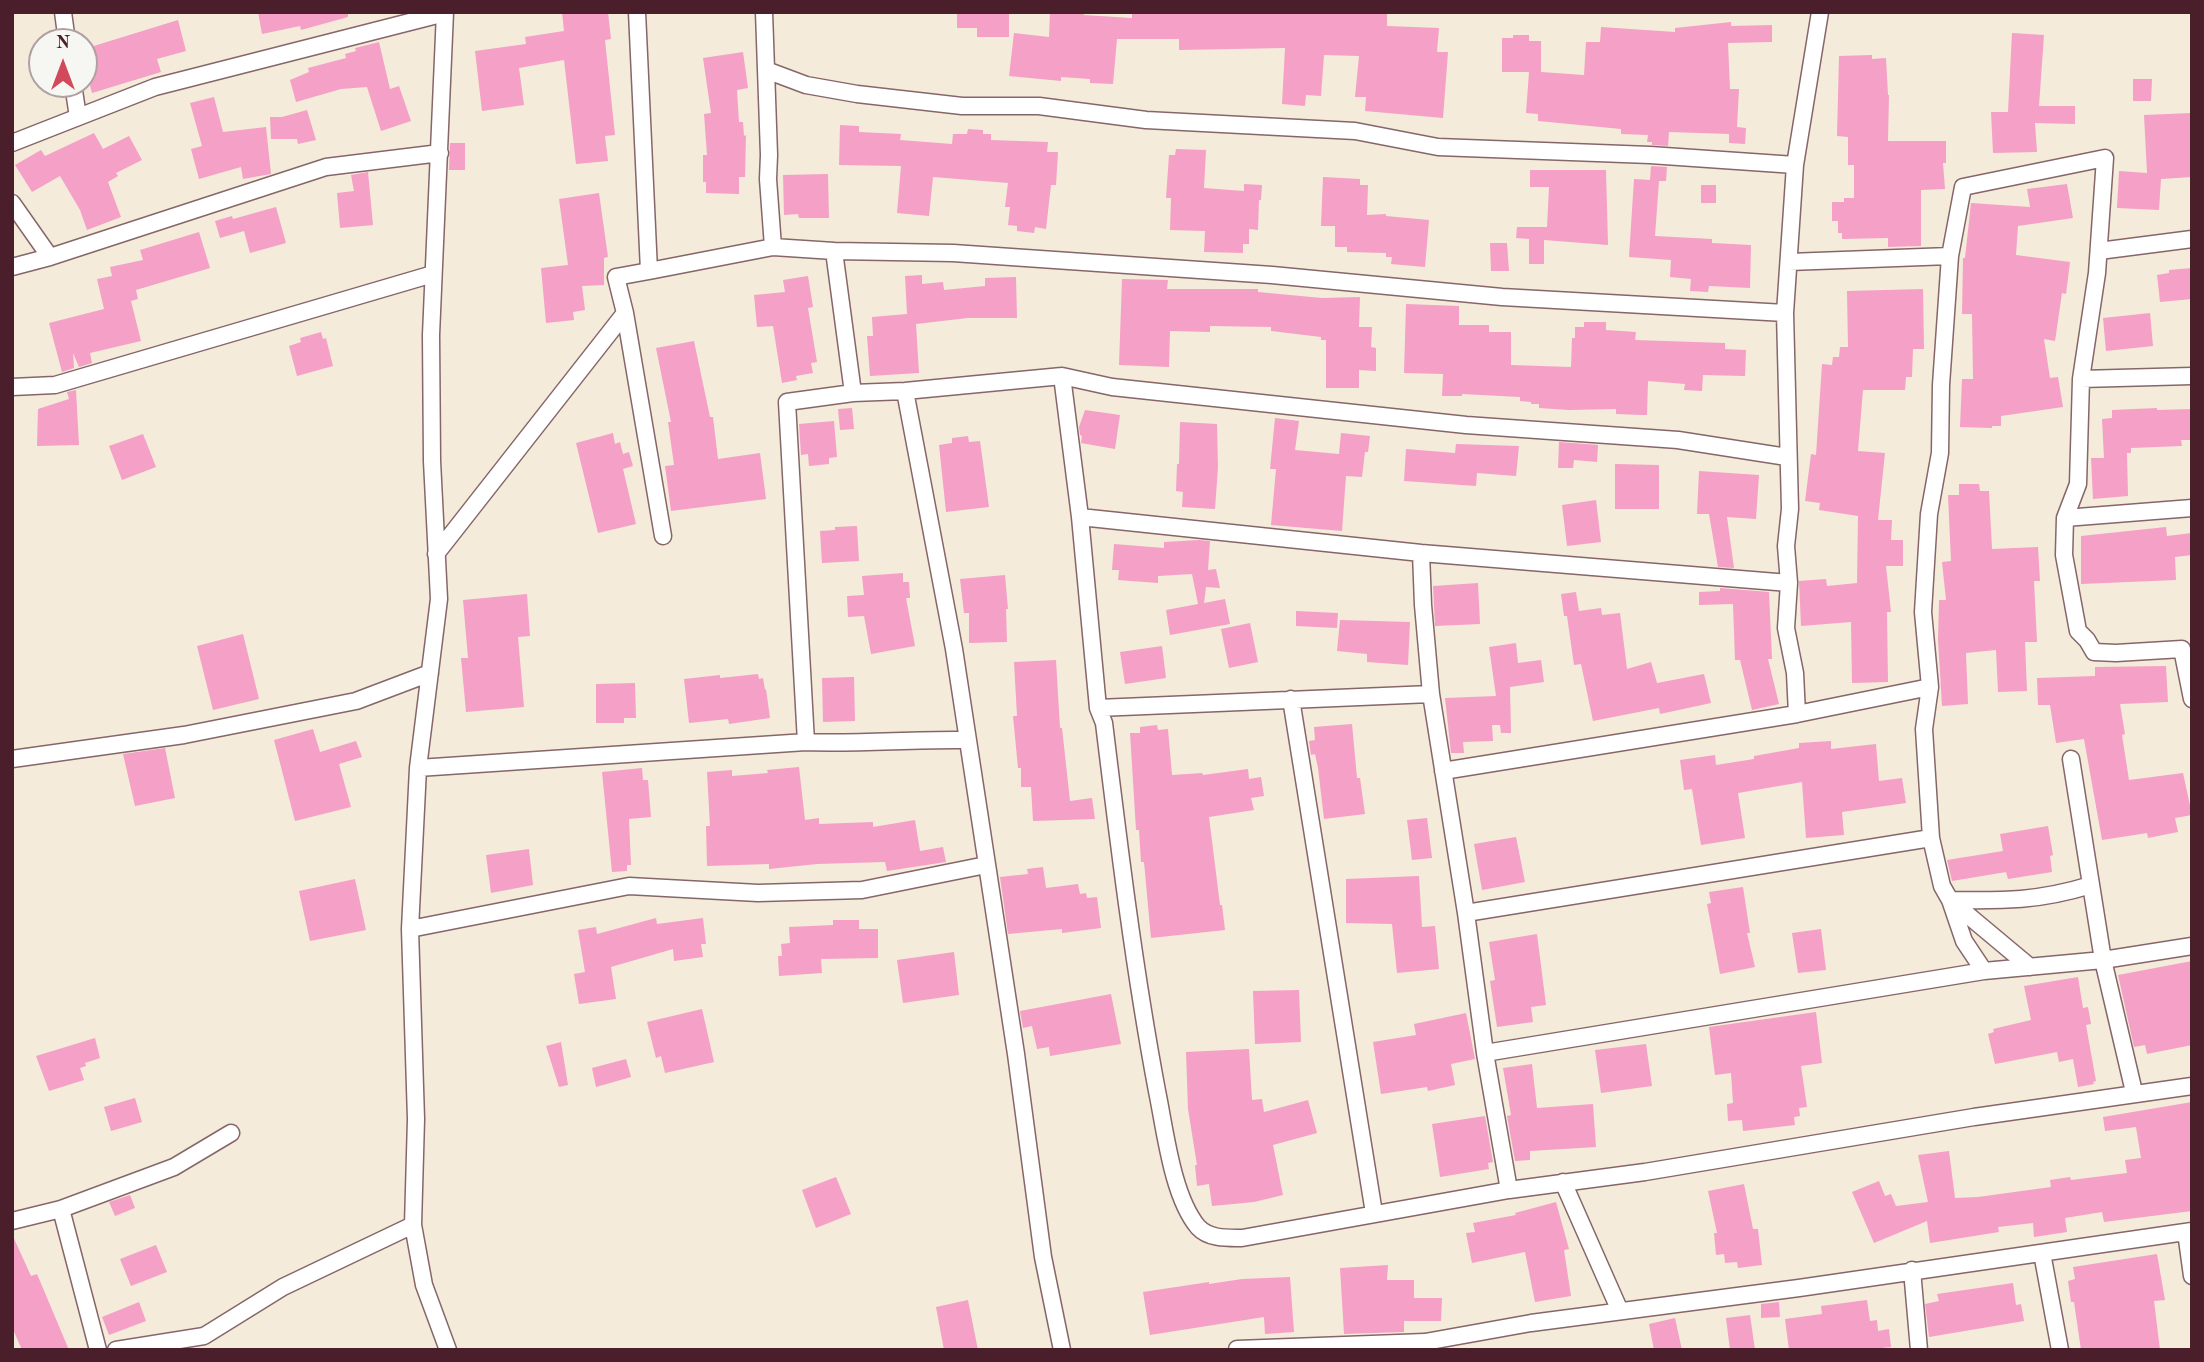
<!DOCTYPE html>
<html>
<head>
<meta charset="utf-8">
<style>
  body { margin:0 }
  #map { position:relative; width:2204px; height:1362px; overflow:hidden; background:#f4ebdb; font-family:"Old Standard TT",serif }
  canvas { display:block }
  .frame { position:absolute; inset:0; border:14px solid #4a1f2b; pointer-events:none }
  .north { position:absolute; left:28px; top:28px; width:70px; height:70px; box-sizing:border-box; background:#f6f6f2; border:2px solid #b1a0a2; border-radius:50%; rotate:0deg; font-size:19px; font-weight:700; line-height:28px; text-align:center; color:#4a1f2b }
  .north::after { content:''; display:block; margin:auto; width:24px; height:32px; background:#d1495b; clip-path:polygon(50% 0,100% 100%,50% 72%,0 100%) }
</style>
</head>
<body>
<div id="map">
<canvas width="2204" height="1362"></canvas>
<div class="frame"></div>
<div class="north">N</div>
</div>
<script>
const ctx = document.querySelector('canvas').getContext('2d');
ctx.lineJoin = 'round';
function fill(path, color) { ctx.fillStyle = color; ctx.fill(path, 'evenodd'); }
function strokePath(path, color, width, dash) { ctx.strokeStyle = color; ctx.lineWidth = width; ctx.lineCap = dash ? 'butt' : 'round'; ctx.setLineDash(dash || []); ctx.stroke(path); }
const building = new Path2D(`
  M258,12H348V17L301,30L300,26L262,34Z
  M562,12H608L611,39L605,40L615,135L605,136L608,161L576,164L564,60L519,68L524,105L482,111L475,51L526,44L525,37L564,31Z
  M957,12H1009V37H977V28H957Z
  M1050,12H1084V15L1132,18V12L1387,13V26L1439,28L1437,52H1448L1443,118L1365,111L1366,97H1355L1359,56L1324,55L1321,96L1306,95L1305,106L1282,104L1285,48L1179,50V39H1117L1113,84L1090,83V79L1061,77V81L1009,76L1014,33L1049,37Z
  M178,20L186,51L157,59L161,72L92,93L84,64V49Z
  M1731,22V26L1772,25V42L1728,43L1730,89H1739L1737,127L1746,128L1745,144L1729,143V134L1669,132L1668,146L1652,145V142H1647L1648,135L1621,134V129L1538,121V114L1526,113L1529,72H1502V38H1513V35H1529V41H1541V72L1584,75L1586,42H1600L1601,27L1675,32V28Z
  M2012,33L2044,35L2039,106H2075V124L2035,123L2037,152L1993,153L1991,112H2008Z
  M379,42L390,89L399,86L411,121L381,131L367,87L341,89L296,102L290,80L309,72L308,68L346,58L345,54L356,51L355,48Z
  M743,52L748,88L737,90L739,122H743L744,136L746,135L745,177H739V194L706,193V182H703V155H707L704,114L711,113L703,58Z
  M1872,55V59L1886,58L1888,95H1889L1888,141H1946V163H1943L1945,189L1921,190V246L1888,247V238L1842,239V233H1838V221H1832V202H1844V198H1854V165H1848V137L1837,136L1839,56Z
  M2133,79H2152L2151,101H2133Z
  M214,97L223,132L266,127L271,174L243,179L241,167L199,179L191,149L202,146L190,103Z
  M307,110L316,140L298,144L297,139H271L270,117H282Z
  M2192,113V177L2161,179L2159,210L2117,208L2119,171L2147,173L2144,115Z
  M840,125L859,126V132L901,134L900,140L952,144L953,134H967L968,129L983,130V134H991V140L1048,142L1047,152H1058L1056,185H1051L1046,229L1035,227L1034,233L1017,231V226L1008,225L1010,207H1005L1008,183L933,177L929,216L897,213L901,166L839,165Z
  M94,133L103,149L129,136L142,160L116,173L118,176L108,182L121,217L87,230L80,210L60,176L32,192L15,165L41,150L45,156Z
  M450,143H465V170H449Z
  M1176,149L1206,150L1204,188L1244,191V184L1262,185L1261,200H1259L1258,230L1249,229V244H1243V253L1204,252L1205,231L1170,230L1171,198H1166L1169,155H1175Z
  M1651,166L1667,167L1666,181H1659L1655,236L1712,239V243L1751,245L1750,288L1709,286L1708,292L1690,291L1691,279L1670,277L1671,260L1629,257L1634,179L1650,180Z
  M1530,170H1606L1608,245L1544,240V264H1529V239L1516,238L1517,227H1547L1549,187H1530Z
  M368,172L373,225L340,228L337,193L354,191L351,175Z
  M828,174L829,218H799L798,214L784,215L783,175Z
  M1323,177L1360,179V185H1368L1367,215L1386,214V216L1429,220L1425,267L1391,264L1392,257H1386V253L1347,252V247H1335V226H1321Z
  M2067,184L2073,218L2018,226L2016,255L2070,262L2066,294L2062,293L2055,341L2044,339L2050,378L2058,377L2063,407L2001,416V426H1992V428L1960,427L1962,379H1973L1972,314H1962L1963,258H1965L1971,203L2030,207L2027,189Z
  M1701,185H1716V203H1701Z
  M599,193L608,257L604,258V285L582,286L585,310L573,312L574,320L546,323L541,268L568,265L559,199Z
  M276,207L286,243L250,253L244,231L220,238L215,221L232,216L233,219Z
  M199,232L210,268L136,290L138,299L131,301L141,341L90,353L92,363L79,367L73,353L74,368L62,372L49,323L104,309L97,279L112,276L110,267L143,260L140,250Z
  M1490,243H1507L1509,271H1491Z
  M2192,268V299L2160,302L2157,275L2169,273V270Z
  M922,275V284L943,282L944,290L985,286V278L1016,277L1017,318H968L916,324L919,373L870,376L867,336H873L872,317L907,314L905,276Z
  M808,276L813,307L808,308L817,362L811,363L813,373L796,376L797,380L782,383L773,326L757,327L754,295L785,292L783,280Z
  M1122,279L1168,280L1167,289H1258V292L1322,298L1360,297L1359,327H1372L1371,347L1376,348V371L1359,370V388H1326V340H1321V337L1271,331V327L1210,326V332L1170,331L1169,367L1119,365Z
  M1923,289L1924,349H1913L1912,377H1906L1905,390H1863L1858,451L1885,453L1878,520H1892L1891,540H1903V566H1886L1891,612H1887L1888,682L1852,683L1851,622L1801,626L1799,581L1826,579L1827,586L1857,583L1858,516L1819,510L1820,503L1805,501L1811,454L1816,455L1822,364L1832,365L1833,357H1839L1840,347H1848L1847,291Z
  M1406,304L1459,306V325H1489V332H1511V365L1571,367L1572,338H1575V327H1584V322H1606V330L1636,332L1635,340L1725,343V349L1746,350L1745,376L1703,375L1702,391L1684,390L1685,384L1648,381L1647,415H1641L1616,414V409L1569,410L1539,408V404H1531V402L1520,401V397L1462,394V396H1442L1443,374L1404,373Z
  M2150,313L2153,346L2106,351L2103,318Z
  M321,332L323,339L326,338L333,366L297,376L289,346L301,342L300,338Z
  M694,341L710,417H713L718,459L760,453L766,499L671,511L665,466L674,465L668,422H671L656,348Z
  M76,390L79,445L37,446L38,409L69,399L67,392Z
  M852,408L854,429L840,430L838,409Z
  M2157,408V410L2192,409V440H2181L2182,446L2131,448V453H2127L2128,496L2093,499L2091,458H2104L2102,419L2112,418V410Z
  M1085,410L1120,415L1115,449L1081,443L1082,436L1080,435L1079,427Z
  M1275,418L1299,421L1295,450L1339,454L1341,433L1370,436L1368,452H1365L1362,477L1346,476L1342,531L1271,525L1276,469H1270Z
  M834,421L837,457L829,458V464L809,466L808,454L801,455L799,424Z
  M1180,422L1217,424L1218,467L1215,509L1182,507L1183,492L1176,491L1177,464H1179Z
  M613,433L615,444L620,442L623,454L629,452L633,466L623,469L636,524L598,533L576,443Z
  M143,434L156,467L122,480L109,446Z
  M968,436L969,442L980,441L989,507L946,512L939,445L952,443V438Z
  M1559,442L1598,445L1597,462L1574,460L1573,468H1558Z
  M1456,444L1519,446L1516,476L1477,473L1476,486L1404,481L1406,449L1455,453Z
  M1615,464L1659,465V509H1615Z
  M1699,471L1759,475L1756,519L1727,517L1734,568L1718,567L1709,514H1697Z
  M1959,484H1979L1980,491H1989L1992,549L2038,547L2040,581H2034L2037,642H2025L2027,691L1998,692L1996,650L1966,653L1968,704L1942,706L1938,640L1939,600H1946L1942,562L1951,561L1948,495H1959Z
  M1596,500L1601,542L1567,546L1562,505Z
  M857,526L859,561L822,563L820,531L835,530V527Z
  M2166,527L2167,536L2192,533V555L2175,557L2176,580L2081,584V536Z
  M1199,540L1210,541L1208,570L1216,569L1220,588L1206,587L1204,603L1225,599L1230,624L1170,635L1166,610L1198,604L1192,574L1158,576V583L1118,580L1119,570H1112L1114,544L1164,548V542Z
  M903,573V582H909L910,598H906L915,646L871,654L864,616L848,617L847,596L864,595L862,576Z
  M1005,575L1008,609H1006L1007,642L969,643V613H964L960,579Z
  M1478,583L1480,624L1435,626L1433,586Z
  M1720,588L1769,592L1772,659H1768L1779,704L1752,710L1740,660H1735L1733,604L1699,605V592L1720,591Z
  M1576,592L1579,611L1601,608L1602,615L1620,613L1627,669L1651,662L1657,683L1704,674L1711,703L1660,714L1659,708L1593,721L1581,664L1574,665L1567,616H1564L1561,594Z
  M527,594L530,636L518,637L524,707L466,712L461,658H468L463,600Z
  M1296,611L1338,613L1337,628L1296,626Z
  M1340,620L1410,622L1408,665L1367,662V654L1337,651Z
  M1250,623L1258,662L1229,668L1221,629Z
  M243,634L259,699L213,710L197,646Z
  M1516,643L1518,663L1541,660L1544,682L1510,687L1511,733H1501L1500,725H1492L1493,741L1463,742L1464,753H1451L1445,698L1496,696L1489,647Z
  M1162,646L1166,678L1125,684L1120,652Z
  M1056,660L1060,728H1062L1070,801L1092,798L1095,819L1033,821L1031,787H1021V768H1018L1013,716H1017L1014,662Z
  M2166,666L2168,702L2120,704L2125,734L2122,735L2129,780L2183,773L2192,815L2175,818L2178,832L2148,838L2147,833L2102,840L2084,739L2056,743L2050,705H2038L2037,678L2095,676V667Z
  M758,674L759,679L763,678L765,690L766,689L770,718L729,724L728,719L689,723L684,679L720,675V678Z
  M854,677L855,721L823,722L822,678Z
  M635,683L636,718H624V723H596V684Z
  M1352,724L1357,778H1360L1365,814L1324,819L1318,768L1315,754L1311,755L1309,741L1315,740L1314,727Z
  M1157,725L1158,730L1168,729L1172,775L1202,773L1203,775L1248,769L1249,779L1261,777L1264,796L1251,798L1254,810L1209,817L1220,905H1222L1225,930L1151,938L1144,862H1141L1139,830H1136L1130,733H1140V727Z
  M313,729L320,752L356,741L362,757L339,764L351,807L295,821L274,740Z
  M1831,741V749L1876,744L1879,781L1902,778L1906,803L1842,812L1844,835L1806,838L1802,782L1738,793L1745,838L1701,845L1692,789L1684,790L1680,760L1715,755L1716,765L1754,759V756L1799,748V743Z
  M165,748L175,798L135,806L123,754Z
  M799,767L805,820L819,818V824L873,822V827L915,820L920,851L943,847L946,862L887,871L885,862L817,864L769,869V864L707,866L706,826H710L707,772L732,770V776L768,773L767,770Z
  M642,768L643,780H648L651,817L629,819L631,865H627V871L612,872L602,772Z
  M1427,818L1432,858L1412,860L1407,820Z
  M2048,826L2053,855L2050,856L2052,872L2008,879L2006,872L1952,881L1947,860L2003,851L2000,834Z
  M1516,837L1525,882L1482,890L1474,844Z
  M529,849L533,885L491,893L486,855Z
  M1043,867L1046,888L1078,884L1080,894L1086,893L1087,898L1097,897L1101,928L1062,933V929L1008,934L1000,877L1028,874L1027,869Z
  M1419,876L1422,927L1435,926L1439,969L1397,973L1392,924L1346,923V879Z
  M355,879L366,930L310,941L299,891Z
  M1743,887L1750,933H1747L1755,967L1720,974L1707,904L1711,903L1709,892Z
  M656,918L657,924L703,918L706,944H701L703,957L674,961L673,949L611,967L616,999L579,1004L574,974L585,972L578,930L596,927L597,934Z
  M833,920H859V929H878V958L821,959L822,973L779,976L778,956H782L781,944L790,943L789,927L833,925Z
  M1821,929L1826,970L1798,973L1792,933Z
  M1537,934L1546,1005L1531,1007L1533,1022L1497,1027L1490,981L1495,980L1489,942Z
  M954,952L959,995L903,1003L897,960Z
  M2192,961V1045L2147,1054L2145,1045L2134,1047L2118,975Z
  M2078,977L2083,1008L2088,1007L2091,1024L2086,1025L2096,1081L2093,1082L2094,1084L2078,1087L2073,1059L2059,1062L2057,1052L1995,1064L1988,1034L1994,1032L1993,1029L2031,1020L2024,986Z
  M1299,990L1301,1042L1255,1044L1253,991Z
  M1111,994L1121,1044L1050,1056L1049,1047L1037,1049L1032,1026L1023,1028L1020,1011Z
  M702,1009L714,1062L665,1073L661,1056L656,1058L647,1022Z
  M1816,1012L1822,1063L1801,1066L1807,1107L1799,1108L1800,1116L1794,1117L1795,1125L1743,1131L1742,1120L1728,1121L1727,1104L1733,1103L1731,1073L1715,1075L1709,1027Z
  M1466,1013L1475,1059L1451,1064L1455,1085L1428,1091L1427,1087L1381,1094L1373,1042L1416,1035L1414,1024Z
  M95,1038L100,1058L85,1063L86,1066L80,1068L84,1080L49,1091L36,1056Z
  M561,1042L568,1085L559,1087L546,1046Z
  M1646,1044L1652,1086L1601,1093L1595,1050Z
  M1249,1049L1252,1100L1262,1099L1264,1112L1308,1100L1317,1133L1273,1145L1283,1195L1254,1202L1212,1206L1209,1184L1197,1186L1195,1165H1197L1188,1109L1186,1052Z
  M626,1059L631,1077L596,1087L592,1068Z
  M1532,1064L1537,1108L1593,1104L1596,1147L1530,1151V1160L1515,1161L1507,1116L1511,1115L1503,1068Z
  M135,1098L142,1122L111,1131L104,1107Z
  M2192,1102V1211L2104,1222L2102,1212L2065,1218L2067,1232L2034,1237L2033,1223L1998,1227L1999,1232L1930,1243L1927,1221L1874,1243L1852,1192L1879,1181L1885,1196L1891,1194L1896,1206L1928,1202L1918,1155L1949,1151L1955,1198L1978,1197L2051,1187L2050,1180L2070,1177L2071,1180L2127,1173L2125,1160L2141,1158L2136,1127L2105,1131L2103,1117Z
  M1485,1116L1493,1162L1488,1163L1489,1169L1440,1177L1432,1124Z
  M836,1177L851,1214L816,1228L802,1190Z
  M1744,1184L1753,1229H1758L1762,1265L1738,1268L1737,1262L1725,1263L1724,1254L1716,1255L1714,1233H1717L1708,1191Z
  M130,1195L135,1208L115,1216L109,1202Z
  M1556,1202L1569,1249L1564,1250L1571,1296L1535,1302L1525,1252L1472,1263L1466,1233L1475,1232L1473,1223L1516,1215L1515,1213Z
  M12,1234L31,1276L37,1274L69,1350H22L12,1327Z
  M156,1245L167,1272L131,1286L120,1259Z
  M2157,1254L2165,1300L2154,1301L2160,1350H2081L2074,1302H2071L2068,1281L2075,1279L2073,1267Z
  M1388,1265L1387,1280H1414V1298H1442L1441,1321H1404V1332L1344,1334L1340,1268Z
  M1290,1277L1294,1332L1265,1334L1264,1317L1150,1335L1143,1292L1209,1282V1284L1242,1279Z
  M2013,1283L2016,1305L2021,1304L2024,1321L1929,1337L1925,1304L1939,1301L1937,1294Z
  M968,1300L978,1350H944L936,1307Z
  M1867,1300L1870,1321L1877,1320L1878,1331L1889,1329L1891,1347L1864,1350H1789L1785,1319L1822,1314L1821,1306Z
  M139,1302L146,1321L109,1335L102,1317Z
  M1779,1302L1780,1317L1761,1318V1304Z
  M1750,1315L1755,1350H1730L1726,1318Z
  M1675,1318L1682,1350H1654L1649,1324Z`);
const street = new Path2D(`
  M63,12L67,42
  M445,12L431,335L432,461L439,599L418,768L410,929L416,1119L413,1225L424,1285L448,1350
  M637,12L649,271L773,247
  M764,12L769,155L768,179L773,247L834,251L853,393
  M766,70L806,85L857,94L962,106H1039L1146,120L1355,131L1438,147L1650,155L1795,165
  M73,84L78,117
  M12,143L155,87L445,13
  M12,203L50,257
  M834,251L953,253L1272,275L1502,297L1785,313
  M2099,251L2192,239
  M1789,262L1950,256
  M12,267L50,257L326,167L440,153
  M625,313L663,536
  M1062,376L1080,517L1098,708L1104,723C1119,846 1134,969 1157,1091C1165,1129 1172,1196 1198,1227C1209,1239 1227,1238 1242,1238L1509,1190L1645,1172L1974,1117L2192,1086
  M2081,379L2192,376
  M12,387L55,385L433,274
  M905,391L954,649L1016,1054L1043,1257L1062,1350
  M1080,517L1421,553L1789,583
  M2065,518L2192,508
  M1421,553L1423,605L1431,694L1466,913L1485,1053L1509,1190
  M436,554L625,313L616,277L649,271
  M1291,699L1374,1213
  M1098,708L1431,694
  M1797,714L1930,687
  M806,742L787,402L853,393L905,391L1062,376L1112,387L1466,425L1678,440L1787,457
  M12,759L184,735L356,701L430,673
  M2071,759L2103,960L2134,1092
  M418,768L806,742C860,744 914,739 968,740
  M1443,771L1797,714L1795,673L1786,628L1789,583L1786,546L1790,509L1785,313L1795,165L1820,12
  M1950,900C2004,901 2039,901 2091,885
  M1951,901L2030,967
  M1466,913L1931,838
  M410,929L629,886L758,893L862,890L986,865
  M1984,971L1964,941L1950,900L1942,886L1931,838L1924,729L1930,687L1923,612L1929,514L1940,453L1941,385L1950,256L1963,187L2105,158L2097,273L2081,379L2078,484L2065,518L2064,555L2078,631L2087,640L2094,652L2116,653L2182,649L2192,699
  M1485,1053L1984,971L2103,960L2192,946
  M1563,1182L1620,1311
  M12,1221L61,1209
  M2186,1232L2192,1276
  M2042,1253L2060,1350
  M1912,1270L1919,1350
  M1237,1349L1425,1342L1531,1323L1799,1288L2192,1231
  M98,1350L61,1209L174,1167L231,1133
  M116,1350L204,1336L283,1287L413,1225`);
fill(building, '#f5a0c6');
strokePath(street, '#866669', 19);
strokePath(street, '#fff', 16);
</script>
</body>
</html>
